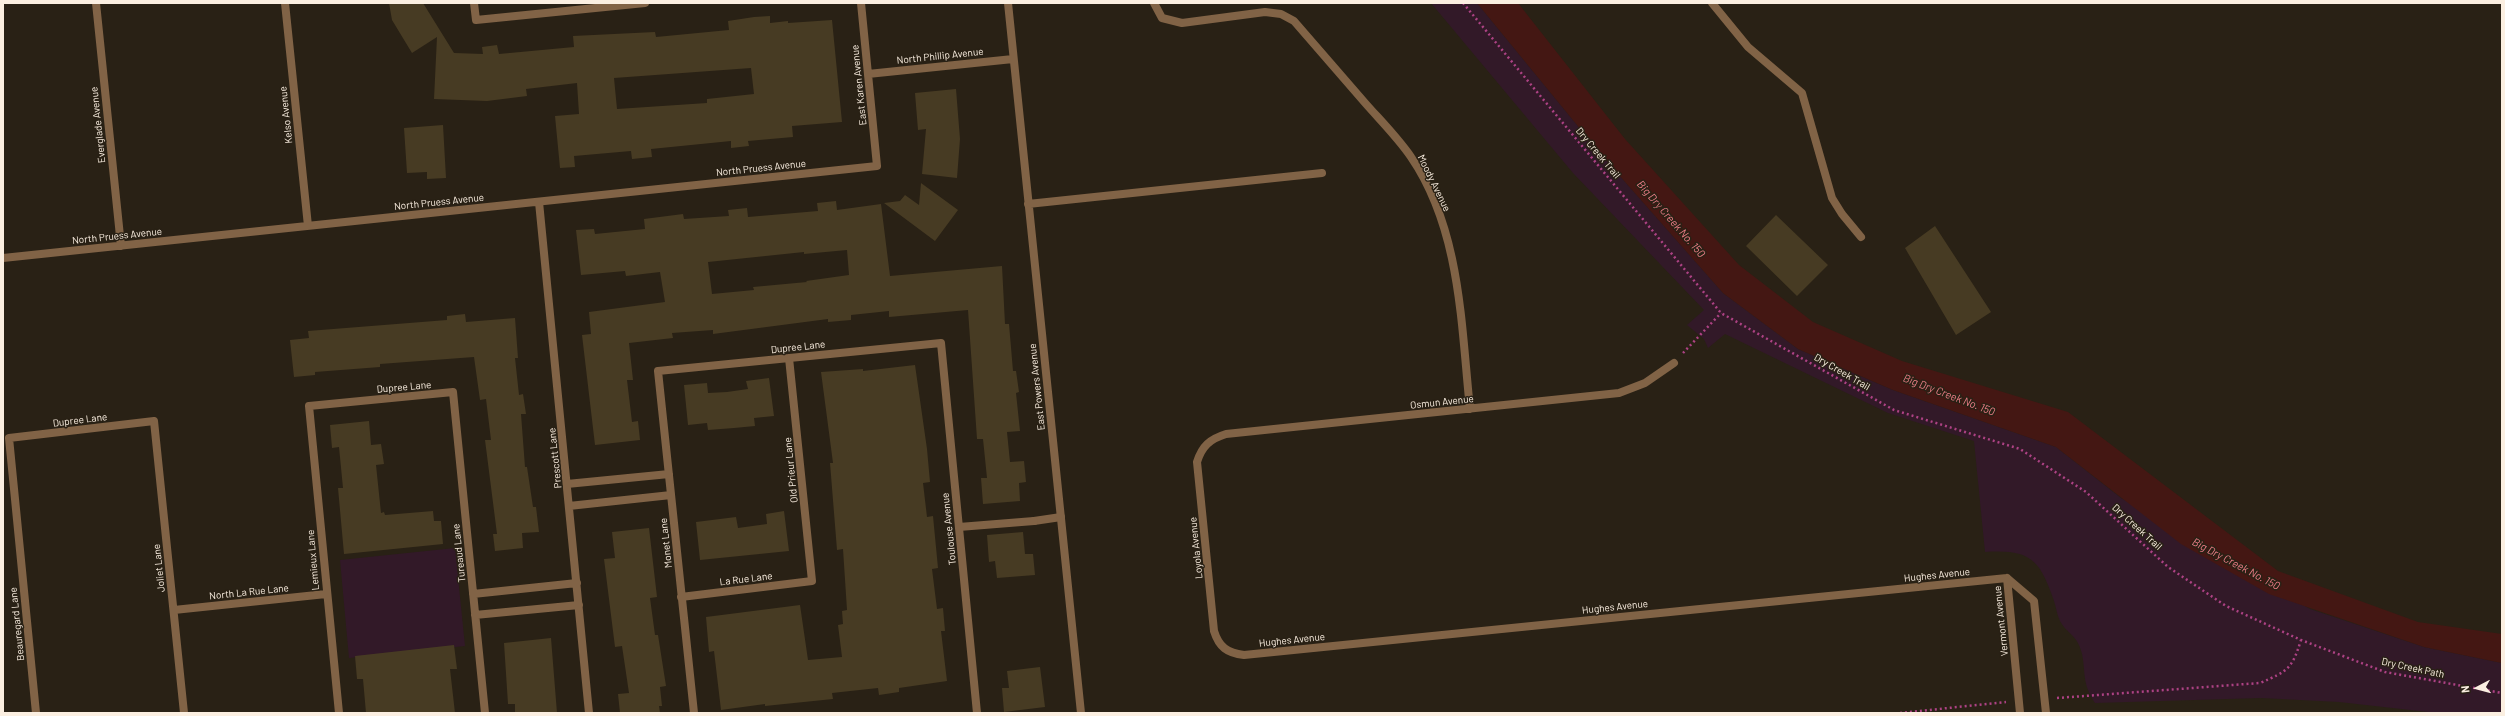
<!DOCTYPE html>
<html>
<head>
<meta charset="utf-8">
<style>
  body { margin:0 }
  #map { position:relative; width:2505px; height:716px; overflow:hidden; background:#292115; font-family:Barlow,sans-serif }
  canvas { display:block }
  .frame { position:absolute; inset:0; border:4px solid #fbefe1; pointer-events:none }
  .north { position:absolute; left:2457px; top:668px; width:40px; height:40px; -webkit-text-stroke:3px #292115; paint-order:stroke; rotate:264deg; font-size:11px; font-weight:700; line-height:16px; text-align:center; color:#fbefe1 }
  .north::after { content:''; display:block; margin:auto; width:14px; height:18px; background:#fbefe1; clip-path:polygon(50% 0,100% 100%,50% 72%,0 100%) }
</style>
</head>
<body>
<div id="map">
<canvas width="2505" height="716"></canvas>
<div class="frame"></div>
<div class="north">N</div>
</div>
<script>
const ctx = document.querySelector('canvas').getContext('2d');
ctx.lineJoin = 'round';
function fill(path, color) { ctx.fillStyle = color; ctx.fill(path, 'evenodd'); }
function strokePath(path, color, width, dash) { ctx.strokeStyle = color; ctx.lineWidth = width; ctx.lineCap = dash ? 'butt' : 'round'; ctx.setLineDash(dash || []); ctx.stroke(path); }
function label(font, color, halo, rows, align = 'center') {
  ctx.font = font + ' Barlow,sans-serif'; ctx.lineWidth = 3; ctx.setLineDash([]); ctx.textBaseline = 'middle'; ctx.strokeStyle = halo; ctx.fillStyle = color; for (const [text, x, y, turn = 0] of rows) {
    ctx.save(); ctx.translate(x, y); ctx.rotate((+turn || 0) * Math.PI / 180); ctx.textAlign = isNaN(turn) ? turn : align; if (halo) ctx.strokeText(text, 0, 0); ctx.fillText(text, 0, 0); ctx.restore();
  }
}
const green = new Path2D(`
  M1431,3H1477L1604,158L1723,293L1798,349L1893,390L2056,447L2121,498L2310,609L2424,647L2502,663V713H2437L2339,702L2261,698L2095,703C2082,683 2086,675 2082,654C2078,635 2067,634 2060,621C2057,615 2056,607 2054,601C2040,560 2031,549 1985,552L1974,441L1888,413L1725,334L1708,348L1704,339L1687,325L1704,310L1573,173Z
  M455,548L465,646L349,658L340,560Z`);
const water = new Path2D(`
  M1477,3H1518L1625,139L1739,265L1813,322L1902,361L2068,412L2278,571L2418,622L2502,634V663L2424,647L2269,594L2181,544L2056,447L1893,390L1798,349L1723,293L1604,158Z`);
const building = new Path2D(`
  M389,3H423L454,53L483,54L482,47L497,45L499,54L574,47L573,36L655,32L656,37L729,30L728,21L754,17L770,16V23L788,21V23L832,20L842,122L792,126L793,137L748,141L749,146L731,148V141L651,149L652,157L632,159L631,151L574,156L575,167L560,168L555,116L579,114L577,83L526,89L527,96L487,101L434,99L437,37L412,53L392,20ZM751,68L754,94L707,99V103L617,109L614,78Z
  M956,89L960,139L957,178L922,174L926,129L918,130L915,93Z
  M443,125L446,178L427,179V172L407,173L404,128Z
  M921,183L958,210L935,241L884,203L900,201L905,195L919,205Z
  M836,201L837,210L881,204L890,276L1002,266L1005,324H1009L1013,371H1016L1019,392L1016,393L1020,431L1007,432L1010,462L1024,461L1026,482L1019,483L1020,501L983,504L981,478H987L983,439H977L968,310L889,317V311L851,315V320L828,322V319L713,334V330L672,333L673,338L629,343L633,380H627L632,422L638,421L640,440L595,445L582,335L591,334L589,312L665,302L660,272L626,276L625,271L581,275L576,230L594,229L595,234L645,229L644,219L683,214L684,219L729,216L728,210L747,208L748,217L818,211L817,203ZM847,250L849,275L806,281L807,282L753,287L754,290L712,294L708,262L804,252V254Z
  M1776,215L1828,265L1797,296L1746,246Z
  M1935,226L1991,312L1956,335L1905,248Z
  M465,314L466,322L515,318L518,358H515L519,395L523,394L526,414H521L525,467H527L533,507H536L539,532L522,533L523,548L495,551L493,534H497L485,440H491L486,399L480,400L474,357L380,364V367L315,372V375L294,377L290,340L309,338L308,331L447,320V316Z
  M915,365L927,449L930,482L923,483L927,517L933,516L938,568L932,569L937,609L943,608L945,631H941L947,681L899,688V692L879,695L878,688L832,693L833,699L765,706V704L721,710L714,651L709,652L706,617L800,605L808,660L842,657L838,625L843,624L842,611L847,610L843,549L837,550L830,463H833L821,372L863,369V371Z
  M769,378L774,416L754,418L755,426L734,428L708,430L707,423L688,425L684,385L707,383L708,393L727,392L748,389L746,381Z
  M369,421L371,445L381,444L384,464L376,465L381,513L384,512L385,515L433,511L434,521H441L443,544L344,554L338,488H343L339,447L332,448L330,425Z
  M784,511L789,551L700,560L696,522L736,517L738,528L767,524L766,514Z
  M649,528L657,597L650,598L655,635H658L666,686L660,687L662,706H659L660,713H620L618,694L629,693L622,646L615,647L604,559L615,558L612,532Z
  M1023,532L1025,554H1033L1035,575L997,578L995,561L989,562L987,535Z
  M551,638L557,713H515V704H508L504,643Z
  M454,645L457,669H450L455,713H366L363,679H357L355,656Z
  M1040,667L1045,707L1004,712L1002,688H1009L1007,671Z`);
const path = new Path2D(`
  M1463,3L1721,313L1894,410L2020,449L2086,492L2168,567L2226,606L2301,640L2385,672L2502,693
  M1683,353L1721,313
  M2057,698L2260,683C2288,671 2292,669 2301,640
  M1900,713L2006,702`);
const lane = new Path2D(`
  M1712,3L1748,47L1802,93L1832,198L1842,214L1861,237
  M1034,521L1061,517`);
const street = new Path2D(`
  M96,3L121,246
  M285,3L308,226
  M474,3L476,20L645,3
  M1008,3L1081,713
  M1154,3L1162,18L1182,23L1265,12L1281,14L1294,21C1318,49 1342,76 1366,104C1381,121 1398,138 1411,157C1461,230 1461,325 1470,409
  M868,74L1013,59
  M539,202L589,713
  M1028,204L1322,173
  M3,258L877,166L861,3
  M1674,363L1645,383L1619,393L1226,434C1210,439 1202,446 1197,462L1214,631C1219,647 1227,653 1244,655L2007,578
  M567,484L669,474
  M569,506L671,495
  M959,527L1034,521
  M2007,578L2034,601L2046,713
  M2007,578L2020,713
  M473,594L577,583
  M681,597L812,581L789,358
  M174,610L326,594
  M475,615L579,605
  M36,713L9,438L154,421L184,713
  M339,713L309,406L453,392L485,713
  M694,713L658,371L941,343L977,713`);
const streetNames = [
  ["North Phillip Avenue",940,56,-6],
  ["East Karen Avenue",859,85,-96],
  ["Kelso Avenue",286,115,-96],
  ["Everglade Avenue",98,125,-96],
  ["Dry Creek Trail",1598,153,50],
  ["North Pruess Avenue",761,168,-6],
  ["Moody Avenue",1434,183,64],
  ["North Pruess Avenue",439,202,-6],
  ["North Pruess Avenue",117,236,-6],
  ["Dupree Lane",798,347,-6],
  ["Dry Creek Trail",1842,372,30],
  ["Dupree Lane",404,387,-5],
  ["East Powers Avenue",1037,387,-96],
  ["Osmun Avenue",1442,402,-6],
  ["Dupree Lane",80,420,-7],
  ["Prescott Lane",555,458,-96],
  ["Old Prieur Lane",791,470,-96],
  ["Dry Creek Trail",2137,527,42],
  ["Toulouse Avenue",949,529,-96],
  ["Monet Lane",666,543,-96],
  ["Loyola Avenue",1196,548,-96],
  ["Tureaud Lane",459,553,-96],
  ["Lemieux Lane",313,560,-95],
  ["Joliet Lane",159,568,-96],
  ["Hughes Avenue",1937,575,-6],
  ["La Rue Lane",746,579,-7],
  ["North La Rue Lane",249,592,-6],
  ["Hughes Avenue",1615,607,-6],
  ["Vermont Avenue",2001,621,-96],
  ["Beauregard Lane",17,624,-96],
  ["Hughes Avenue",1292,640,-6],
  ["Dry Creek Path",2413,668,12]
];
const waterNames = [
  ["Big Dry Creek No. 150",1671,219,49],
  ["Big Dry Creek No. 150",1949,395,21],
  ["Big Dry Creek No. 150",2236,564,28]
];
fill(green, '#321928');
fill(water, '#441713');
fill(building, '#473b23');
strokePath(path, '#ad4284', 2.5, [2, 3]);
strokePath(lane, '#816346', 8);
strokePath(street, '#816346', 8);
label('10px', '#fbefe1', '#292115', streetNames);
label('italic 11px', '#ed7d87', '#292115', waterNames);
</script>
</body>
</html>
